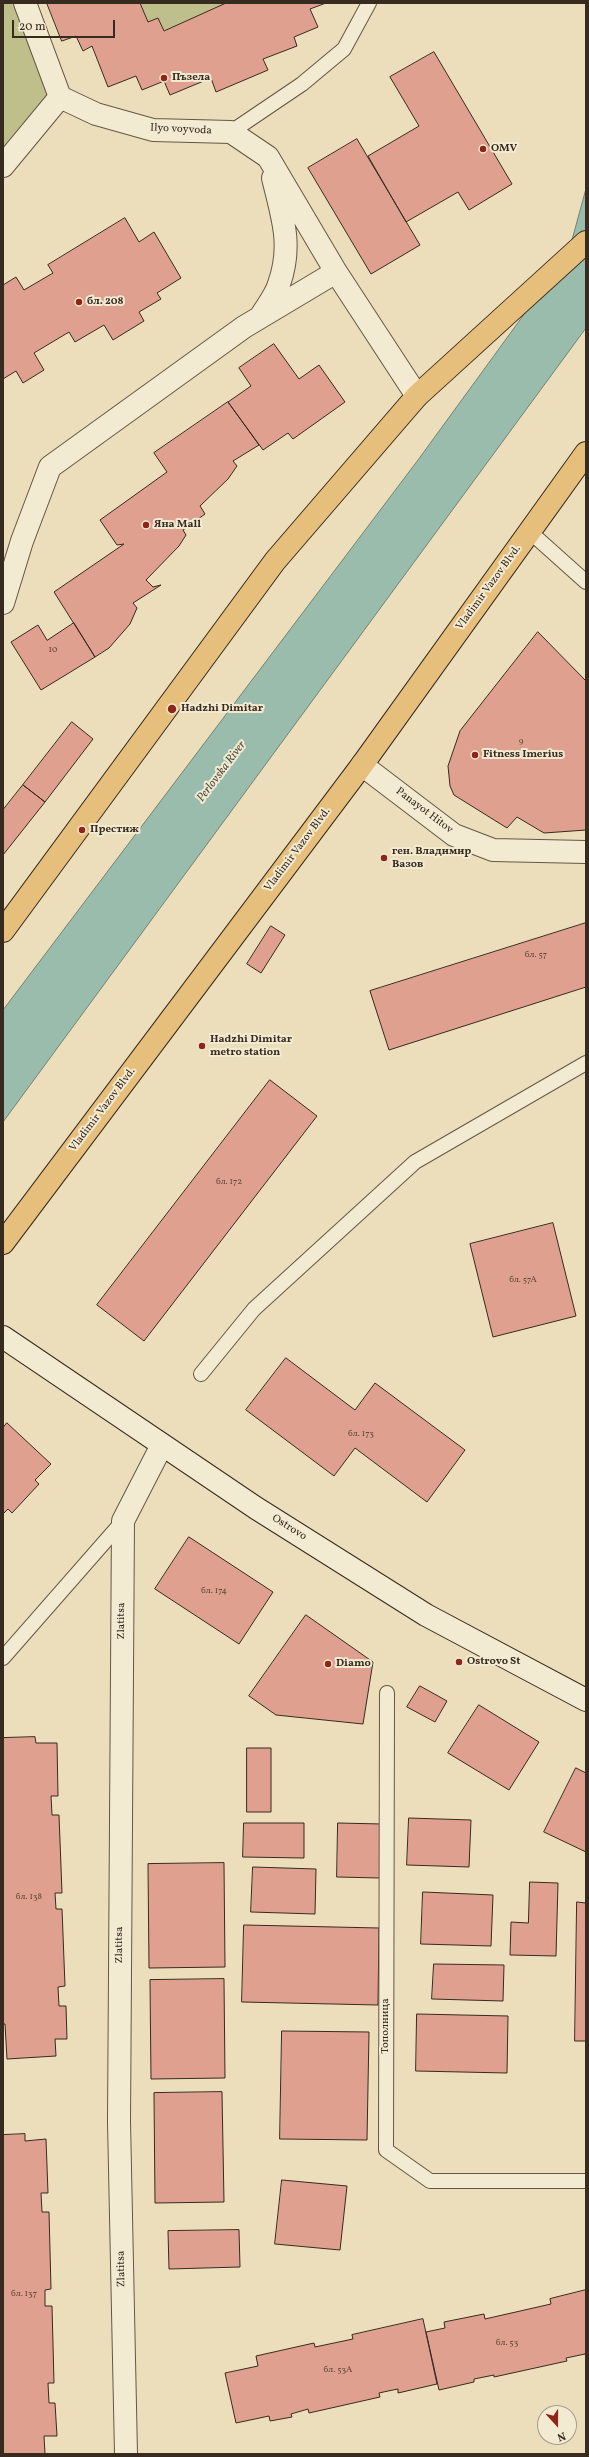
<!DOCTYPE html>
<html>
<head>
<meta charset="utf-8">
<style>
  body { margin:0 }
  #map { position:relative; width:589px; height:2457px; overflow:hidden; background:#ecdeba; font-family:Vollkorn,serif }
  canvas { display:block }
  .frame { position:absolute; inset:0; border:4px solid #372a1e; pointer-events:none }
  .north { position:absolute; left:537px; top:2405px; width:40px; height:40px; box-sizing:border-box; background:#f3ead2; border:1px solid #a89d8a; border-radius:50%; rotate:159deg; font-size:11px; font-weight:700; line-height:16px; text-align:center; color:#372a1e }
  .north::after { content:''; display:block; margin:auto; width:14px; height:18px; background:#8f2418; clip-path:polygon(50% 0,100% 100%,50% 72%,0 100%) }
  .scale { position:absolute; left:12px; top:20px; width:103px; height:18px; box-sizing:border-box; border:2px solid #372a1e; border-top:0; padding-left:5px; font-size:12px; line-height:14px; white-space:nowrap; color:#372a1e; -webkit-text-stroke:3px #f3ead2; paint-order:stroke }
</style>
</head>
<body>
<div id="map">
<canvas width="589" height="2457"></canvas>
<div class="frame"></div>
<div class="north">N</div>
<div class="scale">20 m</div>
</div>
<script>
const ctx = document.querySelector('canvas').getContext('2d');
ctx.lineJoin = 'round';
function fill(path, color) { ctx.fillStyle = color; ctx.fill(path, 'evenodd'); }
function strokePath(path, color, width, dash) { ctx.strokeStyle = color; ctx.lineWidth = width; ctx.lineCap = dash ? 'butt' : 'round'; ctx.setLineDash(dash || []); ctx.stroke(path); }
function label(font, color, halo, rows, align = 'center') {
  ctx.font = font + ' Vollkorn,serif'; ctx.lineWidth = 4; ctx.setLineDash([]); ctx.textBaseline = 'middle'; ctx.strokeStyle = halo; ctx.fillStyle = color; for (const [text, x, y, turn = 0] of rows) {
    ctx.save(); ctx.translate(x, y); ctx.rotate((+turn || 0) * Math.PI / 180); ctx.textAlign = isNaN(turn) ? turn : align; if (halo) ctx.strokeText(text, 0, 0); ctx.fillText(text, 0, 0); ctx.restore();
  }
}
const green = new Path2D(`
  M3,3H25L60,97L3,166Z
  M140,3H226L164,31L158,18L148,22Z`);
const water = new Path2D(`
  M586,189V328L3,1122V1010L418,460L568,254Z`);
const building = new Path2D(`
  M47,3H140L148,22L158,18L164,31L226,3H326L310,9L318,27L294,37L297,46L263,59L268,70L216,92L211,78L170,95L164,81L142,90L136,76L108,87L92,46L83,51L76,36L62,41Z
  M434,52L512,184L469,210L458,192L406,222L368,156L419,126L390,77Z
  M357,139L420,245L371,274L308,168Z
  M125,218L139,242L154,232L181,278L157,293L161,299L139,312L144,321L113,340L104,325L75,342L69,332L34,353L44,370L23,383L16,371L3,379V285L16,277L24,290L53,273L48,265Z
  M274,344L299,379L319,365L345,402L293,439L288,433L263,450L228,402L251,386L239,368Z
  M228,402L259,445L233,461L237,466L228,479L200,506L205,514L183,530L186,535L179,546L146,580L153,587L161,585L133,603L137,608L130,624L109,648L95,657L54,592L124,544L117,545L100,520L167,472L154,453Z
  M74,623L95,657L41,690L11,642L38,625L47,640Z
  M538,632L586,681V830L544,833L517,817L507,828L454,795L450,786L448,766L460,731Z
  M72,722L93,739L45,802L23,785Z
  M23,785L45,802L3,855V810Z
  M586,923V987L389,1050L370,991Z
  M271,926L285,935L261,973L247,964Z
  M270,1080L317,1116L144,1341L97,1305Z
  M553,1223L576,1316L493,1337L470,1244Z
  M286,1358L355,1410L375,1383L465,1450L427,1502L355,1448L334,1476L246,1410Z
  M7,1423L51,1464L35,1480L39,1484L12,1513L8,1509L3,1514V1428Z
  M189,1537L273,1592L239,1644L155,1589Z
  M306,1615L373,1662L363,1724L276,1715L249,1696Z
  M420,1686L447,1701L435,1722L407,1707Z
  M479,1705L539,1742L509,1790L448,1753Z
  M35,1737L36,1743H57L58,1796H51L52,1815H59L62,1893H55L56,1909H62L65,1986L58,1987L59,2006H66L67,2039H55L56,2056L7,2059L5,2024H3V1738Z
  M247,1748H271V1812H247Z
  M576,1768L586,1773V1852L544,1832Z
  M409,1818L471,1820L469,1867L407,1865Z
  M244,1823H304V1858L243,1857Z
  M338,1823L382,1824L380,1878L337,1877Z
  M224,1863L225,1967L149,1968L148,1864Z
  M253,1867L316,1869L315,1914L251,1912Z
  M530,1882L558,1883L556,1956L510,1955L511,1922L528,1923Z
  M423,1892L493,1895L491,1946L421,1944Z
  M577,1902L586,1903V2041H575Z
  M244,1925L379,1928L378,2005L242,2002Z
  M434,1964L504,1965L503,2001L432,1999Z
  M224,1979L225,2078L151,2079L150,1980Z
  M417,2014L508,2016L507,2073L416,2071Z
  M282,2031L369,2032L367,2140L280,2139Z
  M222,2092L224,2202L155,2203L154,2093Z
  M25,2134V2141L46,2139L48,2193H41L42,2212H49L51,2289L45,2290V2306H52L54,2383H48L49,2403H55L57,2436H44L45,2454H3V2135Z
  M282,2180L347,2186L340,2250L275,2244Z
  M239,2230L240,2267L169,2269L168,2231Z
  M586,2290V2356L585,2354L566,2358L567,2361L494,2377V2375L474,2379V2382L439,2390L426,2332L445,2328L444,2322L484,2314L485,2319L551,2304L550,2299Z
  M423,2319L437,2384L398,2393V2389L388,2391L379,2393L380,2397L309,2413L308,2409L291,2414L292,2417L270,2421L269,2416L236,2423L225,2373L258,2366L256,2356L314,2343L315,2347L353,2339L352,2335Z`);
const lane = new Path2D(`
  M231,132L302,84L344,49L369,3
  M529,531L586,582
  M201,1374L254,1309L415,1162L586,1063
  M3,1658L123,1521
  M387,1693L386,2150L430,2181H586`);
const street = new Path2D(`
  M25,3L60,97L96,114L153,130L231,132L268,157L336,272L417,396
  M3,166L60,97
  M261,316C267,306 276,295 279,284C293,245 282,216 273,178
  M3,603L22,541L50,467L244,327L336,272
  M362,765L454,835L493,850L586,852
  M126,2454L119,2121L123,1521L162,1445`);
const secondary = new Path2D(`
  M3,1337L256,1508L426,1615L586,1700`);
const primary = new Path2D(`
  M3,931L275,561L417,396L586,242
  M3,1243L362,765L586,453`);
const markers = [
  [164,78,4,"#8f2418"],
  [483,149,4,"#8f2418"],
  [79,302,4,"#8f2418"],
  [146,525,4,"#8f2418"],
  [172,709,5,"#8f2418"],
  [475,755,4,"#8f2418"],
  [82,830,4,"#8f2418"],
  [384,858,4,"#8f2418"],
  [202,1046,4,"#8f2418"],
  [459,1662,4,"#8f2418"],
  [328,1664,4,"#8f2418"]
];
const numberNames = [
  ["10",53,650],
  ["9",521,742],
  ["бл. 57",536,955],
  ["бл. 172",229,1182],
  ["бл. 57А",523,1280],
  ["бл. 173",361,1434],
  ["бл. 174",214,1591],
  ["бл. 138",29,1897],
  ["бл. 137",24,2294],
  ["бл. 53",507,2343],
  ["бл. 53А",338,2370]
];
const poiNames = [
  ["Пъзела",172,78],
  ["OMV",491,149],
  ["бл. 208",87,302],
  ["Яна Mall",154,525],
  ["Hadzhi Dimitar",181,709],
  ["Fitness Imerius",483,755],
  ["Престиж",90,830],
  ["ген. Владимир",392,852],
  ["Вазов",392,865],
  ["Hadzhi Dimitar",210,1040],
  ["metro station",210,1053],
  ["Ostrovo St",467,1662],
  ["Diamo",336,1664]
];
const streetNames = [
  ["Ilyo voyvoda",181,130,3],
  ["Vladimir Vazov Blvd.",489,588,-54],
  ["Panayot Hitov",424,811,37],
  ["Vladimir Vazov Blvd.",298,850,-53],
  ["Vladimir Vazov Blvd.",103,1110,-53],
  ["Ostrovo",289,1528,32],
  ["Zlatitsa",122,1621,-90],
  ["Zlatitsa",120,1945,-90],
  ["Тополница",386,2026,-90],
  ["Zlatitsa",122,2269,-91]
];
const waterNames = [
  ["Perlovska River",222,772,-53]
];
fill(green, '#bfbf8b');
fill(water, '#99bcac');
strokePath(water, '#728273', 1);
fill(building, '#dfa08f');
strokePath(building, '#372a1e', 1);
strokePath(lane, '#645745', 16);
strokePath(street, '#645745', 24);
strokePath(secondary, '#372a1e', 24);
strokePath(primary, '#372a1e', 24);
strokePath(lane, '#f3ead2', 14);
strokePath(street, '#f3ead2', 22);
strokePath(secondary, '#f3ead2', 22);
strokePath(primary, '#e6bf7d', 22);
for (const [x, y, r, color] of markers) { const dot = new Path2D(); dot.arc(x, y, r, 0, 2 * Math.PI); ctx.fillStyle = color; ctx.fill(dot); strokePath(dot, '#f3ead2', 1.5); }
label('9px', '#61483a', null, numberNames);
label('bold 11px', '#372a1e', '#f3ead2', poiNames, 'left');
label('11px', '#372a1e', '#f3ead2', streetNames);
label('italic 12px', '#504e42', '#f3ead2', waterNames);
</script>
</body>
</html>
